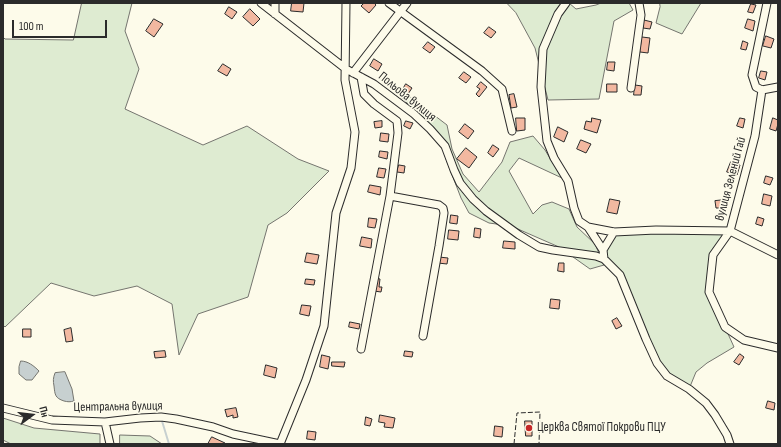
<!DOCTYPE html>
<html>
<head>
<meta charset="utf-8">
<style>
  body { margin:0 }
  #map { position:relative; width:781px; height:447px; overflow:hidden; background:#fdfbea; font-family:"Sofia Sans Condensed",sans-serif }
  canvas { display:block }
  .frame { position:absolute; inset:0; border:4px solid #2b2b2b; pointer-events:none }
  .north { position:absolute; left:12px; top:395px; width:40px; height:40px; -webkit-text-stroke:3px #fdfbea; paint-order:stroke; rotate:75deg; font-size:11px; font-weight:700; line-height:16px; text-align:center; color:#2b2b2b }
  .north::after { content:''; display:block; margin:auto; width:14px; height:18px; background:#2b2b2b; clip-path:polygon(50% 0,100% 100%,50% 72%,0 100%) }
  .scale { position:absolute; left:12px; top:20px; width:95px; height:18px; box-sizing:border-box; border:2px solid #2b2b2b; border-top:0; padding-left:5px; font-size:12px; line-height:14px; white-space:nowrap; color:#2b2b2b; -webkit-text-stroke:3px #fdfbea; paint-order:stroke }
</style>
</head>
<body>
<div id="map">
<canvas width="781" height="447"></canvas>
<div class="frame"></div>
<div class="north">Пн</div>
<div class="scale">100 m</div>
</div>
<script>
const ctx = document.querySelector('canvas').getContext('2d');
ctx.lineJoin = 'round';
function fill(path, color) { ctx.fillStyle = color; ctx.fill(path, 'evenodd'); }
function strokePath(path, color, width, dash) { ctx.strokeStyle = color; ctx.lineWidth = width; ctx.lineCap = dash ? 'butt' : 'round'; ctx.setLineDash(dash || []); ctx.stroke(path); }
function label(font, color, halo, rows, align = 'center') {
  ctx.font = font + ' "Sofia Sans Condensed",sans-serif'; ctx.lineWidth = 3; ctx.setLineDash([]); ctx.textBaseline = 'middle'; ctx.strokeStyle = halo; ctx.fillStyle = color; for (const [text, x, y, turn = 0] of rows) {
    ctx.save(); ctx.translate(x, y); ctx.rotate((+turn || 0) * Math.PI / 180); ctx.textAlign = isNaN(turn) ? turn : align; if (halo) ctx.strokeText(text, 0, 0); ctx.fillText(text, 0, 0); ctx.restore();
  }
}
const green = new Path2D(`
  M82,3H132L125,31L139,69L125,109L203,145L247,126L298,159L329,171L287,213L268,225L248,297L198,314L179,355L172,304L137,286L94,296L51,283L5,327L3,325V37L5,39L73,40Z
  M507,3H569L576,9L596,5L601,3H629L633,10L614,21L599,99L548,100L535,48L516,13Z
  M660,3H701L682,34L656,23L660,7Z
  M409,96L447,125L452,149L463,174L479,192L502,162L510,142L533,136L545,150L562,178L519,158L509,171L533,214L542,205L552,202L569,209L577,227L595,244L604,265L590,269L559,247L511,226L489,223L469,213L461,198L446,159L439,136L402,98Z
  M730,231L713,255L709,292L734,347L707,363L696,372L689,389L667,376L657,363L620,275L609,263L603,250L614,232Z
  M3,418L34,428L100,434V444H11L3,440Z
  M120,435L150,436L162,444H120Z`);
const water = new Path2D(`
  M21,361C28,361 34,366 39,371L32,380H26L19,374V367Z
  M65,372L72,389L74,401C70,402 68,402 64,401C55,398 55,395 54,386C53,381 53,378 55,373Z`);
const stream = new Path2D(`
  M162,421L169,444`);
const building = new Path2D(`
  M292,3H304L303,12L291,11Z
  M361,3H374L376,5L369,13L361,6L363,4Z
  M751,4L756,5L753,13L748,12Z
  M229,7L237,12L232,19L225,14Z
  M250,9L260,19L253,26L243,17Z
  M154,19L163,24L154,37L146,31Z
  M748,19L755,21L753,31L745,28Z
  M644,20L652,22L650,29L643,28Z
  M489,27L496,32L491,38L484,33Z
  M766,36L774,39L771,48L763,46Z
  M642,37L650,38L648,53L640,52Z
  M743,41L748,43L746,50L741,49Z
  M428,42L435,47L430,53L423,48Z
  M374,59L382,64L378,71L370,66Z
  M608,62H615L614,71L607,70Z
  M223,64L231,69L227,76L218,71Z
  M761,71L767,72L765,80L759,78Z
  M464,72L471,77L466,83L459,78Z
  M481,82L487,87L479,97L476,94L480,89L477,87Z
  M406,84L412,88L408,94L402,91Z
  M607,84H617V92H607Z
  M635,85L642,86L641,95H634Z
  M514,94L517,107L511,108L509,95Z
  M516,118H525V130L517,131Z
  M592,118L601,120L597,133L584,129L586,121L591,122Z
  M740,118L745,119L743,128L737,126Z
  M773,118L778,120V124L776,131L770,129Z
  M382,121V127L375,128L374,122Z
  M406,121L413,123L410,129L404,126Z
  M465,124L474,131L468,139L459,132Z
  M558,127L568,132L564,142L554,137Z
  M381,133L389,134L388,142L380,141Z
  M581,140L591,144L586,153L577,149Z
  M493,145L499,149L493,157L488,153Z
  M466,148L477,157L469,168L457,159Z
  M380,151L388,152L387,159L379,157Z
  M731,162L740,165L737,175L727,172Z
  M399,165L405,166L404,173L397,172Z
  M379,168L386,169L384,178L377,177Z
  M766,176L773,178L770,185L764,183Z
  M370,185L381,187L380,195L368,192Z
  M764,194L772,196L770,206L762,204Z
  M610,199L620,201L617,214L607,212Z
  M725,200V208H716L715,201Z
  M451,215L458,216L457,224L450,223Z
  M758,217L764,219L762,226L756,224Z
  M369,218L377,219L375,228L368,227Z
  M475,228L481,229L480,238L474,237Z
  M449,230L459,231L458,240L448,239Z
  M362,237L372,239L371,248L360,246Z
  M504,241L515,242V249L503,248Z
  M307,253L319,255L317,264L305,262Z
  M439,257L448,258L447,264L438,263Z
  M559,263H564V272L558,271Z
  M375,278L380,279L379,287H382L381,292L374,291Z
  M306,279L315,280L314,285L305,284Z
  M551,299L560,300L559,309L550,308Z
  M302,305L311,306L309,316L300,314Z
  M617,318L622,326L616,329L612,321Z
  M350,322L360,324L359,329L349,327Z
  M71,328L73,341L66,342L64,330Z
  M23,329H31V337H23Z
  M165,351L166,357L155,358L154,352Z
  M405,351L413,352L412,357L404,356Z
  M740,354L744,357L739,365L734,362Z
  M322,355L330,357L328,369L320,367Z
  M332,362H345L344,367L332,366Z
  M266,365L277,368L275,378L264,375Z
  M768,401L775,403L774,410L766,408Z
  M236,408L238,417L233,418V415L227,417L225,410Z
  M380,415L395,418L393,428L384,427L385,423L379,422Z
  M366,417L372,419L370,426L365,425Z
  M525,421H532V436H526Z
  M495,426L503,427L502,437L494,436Z
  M308,431L316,432L315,440L307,439Z
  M212,437L225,443L224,444H208Z`);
const minor = new Path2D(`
  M261,3L346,69L374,84L414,114L430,129L445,146L454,170L460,183L473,199L486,211L519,235L539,247L553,250L596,256L604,259
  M389,3L482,71L502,89L512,131
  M566,3L558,14L543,49L541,87L547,141L554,158L568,181L574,208L579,221L588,227L603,250
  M767,3L752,75L756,87L762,90L778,87
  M275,14V3
  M353,73L407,3
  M361,77L364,94L374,104L397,121L398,133L390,196L361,349
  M631,88L641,15L639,3
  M762,90L755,136L730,231L713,255L709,292L725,327L744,340L778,348
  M390,196L439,205L443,208L444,213L439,246L423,336
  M588,227L614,232L656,230L730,231L778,255
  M614,232L603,250L604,259L620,275L646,339L657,363L667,376L689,389L706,403L715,415L727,435L730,444
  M3,408L52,420L105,422L140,418L161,417L176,419L213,427L233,434L280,444
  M105,422L110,444
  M280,444L306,380L324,326L336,213L351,168L355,132L345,80L346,3`);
const fence = new Path2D(`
  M514,444L517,413L540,412L539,444`);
const markers = [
  [529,428,4,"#c62828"]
];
const streetNames = [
  ["Польова вулиця",407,97,39],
  ["вулиця Зелений Гай",731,179,-75],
  ["Центральна вулиця",118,407,-1]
];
const poiNames = [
  ["Церква Святої Покрови ПЦУ",537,428]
];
fill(green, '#deebd1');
strokePath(green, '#74746e', 1);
fill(water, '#c7d0d0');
strokePath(water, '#74746e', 1);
strokePath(stream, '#c7d0d0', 2);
fill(building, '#f2b8a0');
strokePath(building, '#2b2b2b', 1);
strokePath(minor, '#2b2b2b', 9);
strokePath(minor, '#fdfbea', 7);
strokePath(fence, '#2b2b2b', 1, [5, 2]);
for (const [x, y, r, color] of markers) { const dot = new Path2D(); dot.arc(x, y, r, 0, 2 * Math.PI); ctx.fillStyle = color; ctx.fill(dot); strokePath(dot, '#fdfbea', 1.5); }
label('13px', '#2b2b2b', '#fdfbea', streetNames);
label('13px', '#2b2b2b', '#fdfbea', poiNames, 'left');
</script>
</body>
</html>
